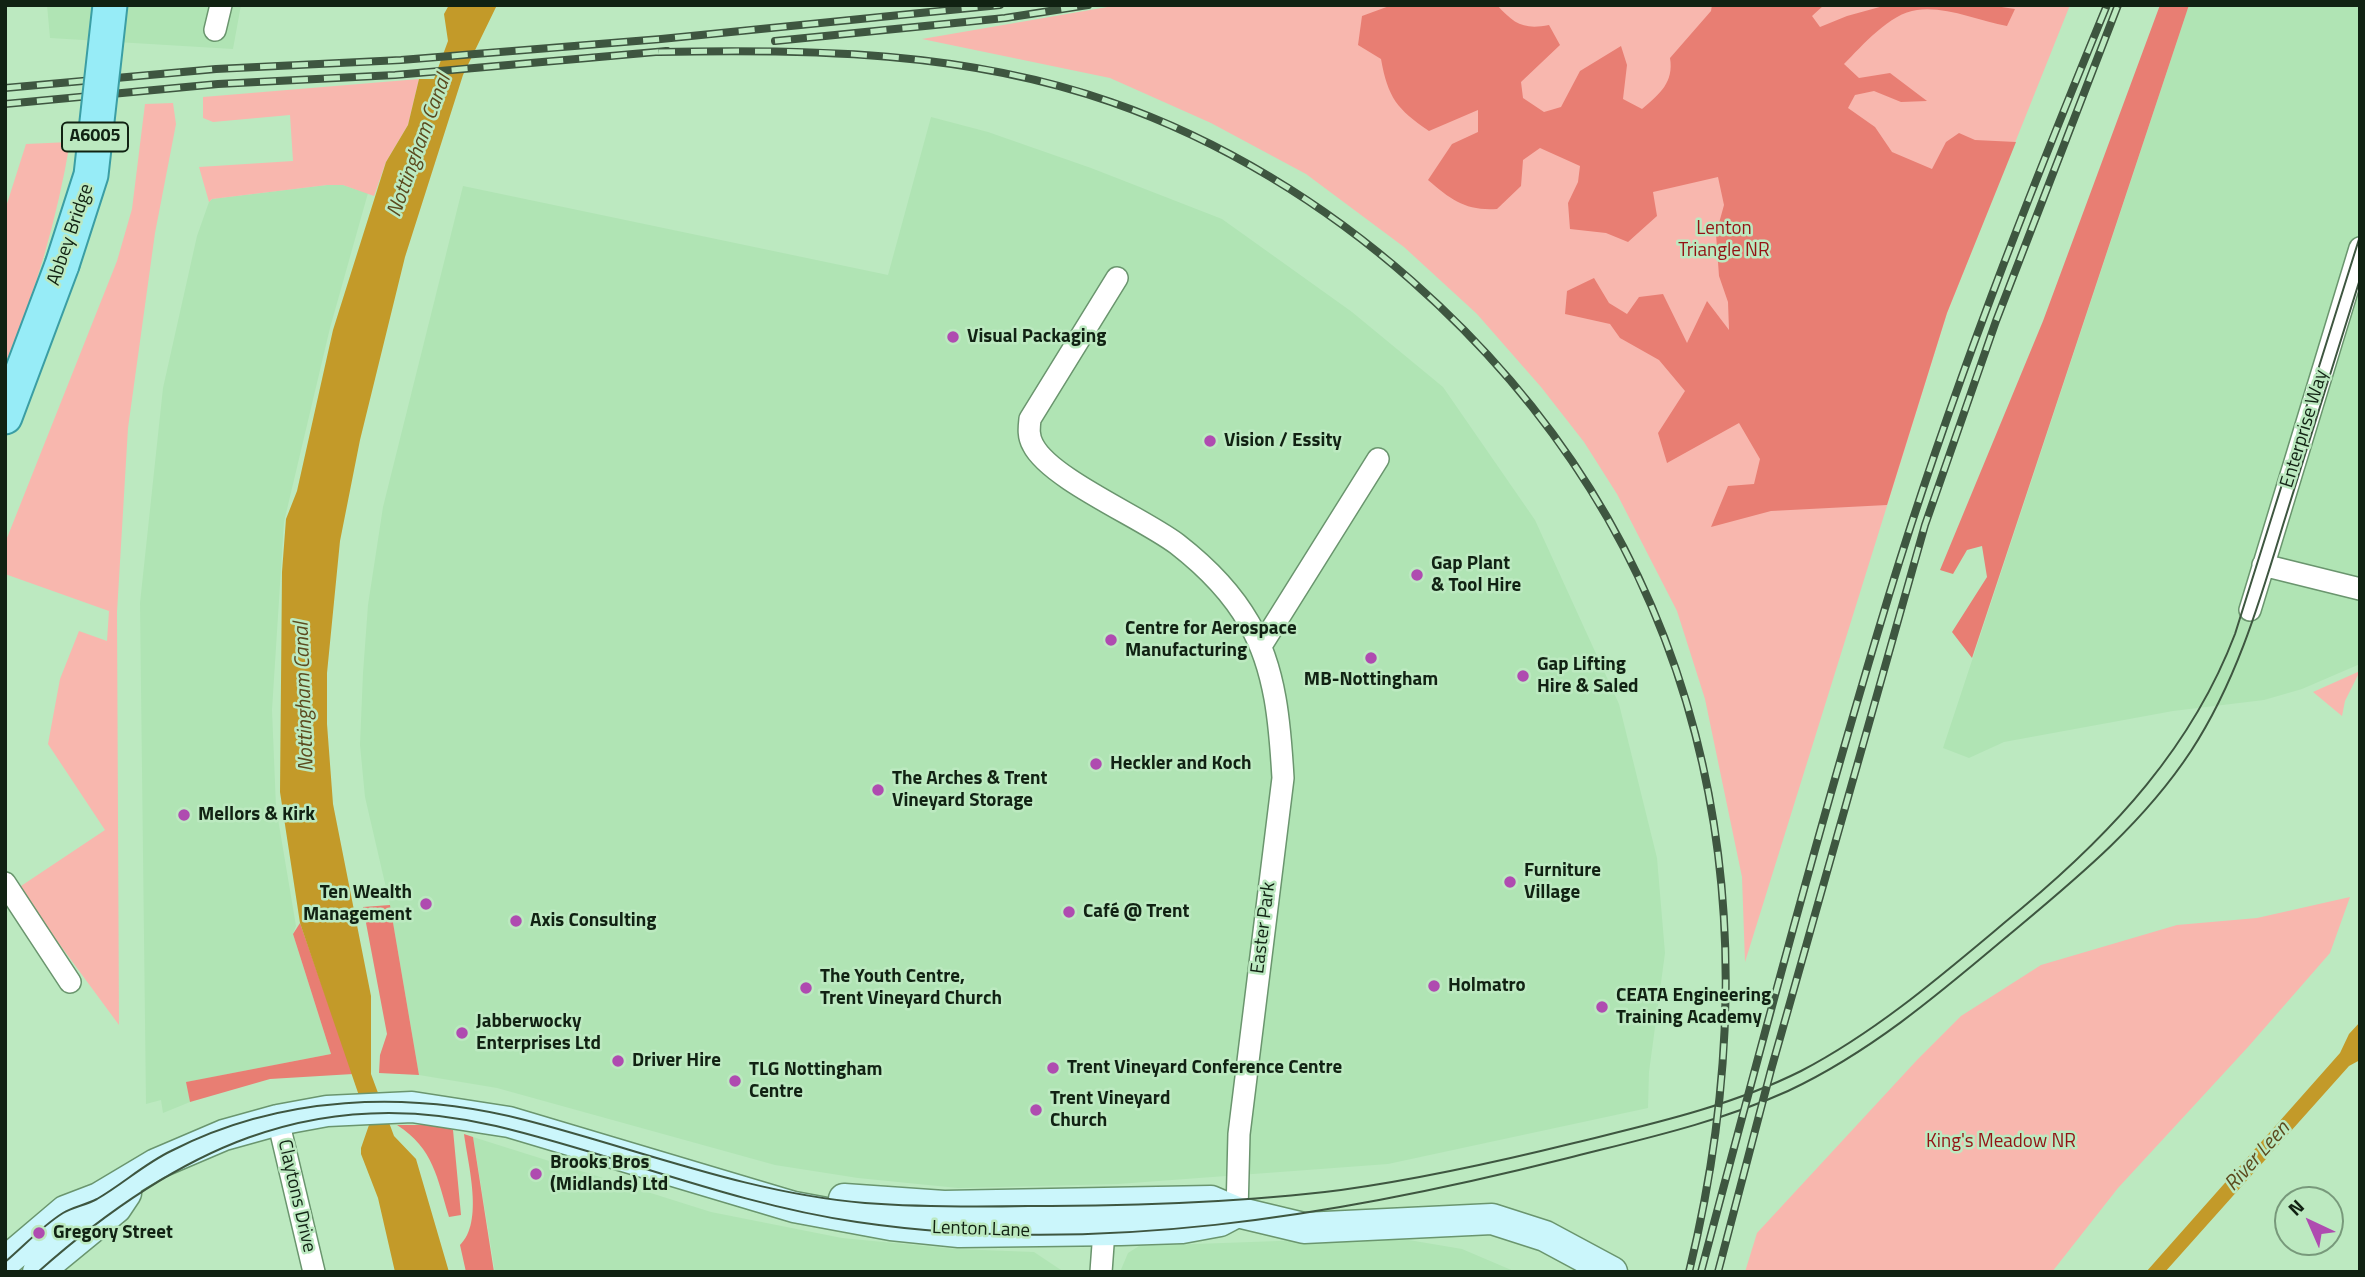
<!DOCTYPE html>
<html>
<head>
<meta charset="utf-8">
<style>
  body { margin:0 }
  #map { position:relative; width:2365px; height:1277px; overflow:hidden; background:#bce9c0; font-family:"Titillium Web",sans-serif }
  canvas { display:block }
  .frame { position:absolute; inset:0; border:7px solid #112213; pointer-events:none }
  .north { position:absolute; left:2274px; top:1186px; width:70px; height:70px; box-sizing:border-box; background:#bce9c0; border:2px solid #78997b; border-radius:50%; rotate:316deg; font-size:19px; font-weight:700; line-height:28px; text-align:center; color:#112213 }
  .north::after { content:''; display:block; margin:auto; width:24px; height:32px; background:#af4bb0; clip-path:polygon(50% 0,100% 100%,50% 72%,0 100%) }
</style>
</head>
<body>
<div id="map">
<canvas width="2365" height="1277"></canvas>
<div class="frame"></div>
<div class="north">N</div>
</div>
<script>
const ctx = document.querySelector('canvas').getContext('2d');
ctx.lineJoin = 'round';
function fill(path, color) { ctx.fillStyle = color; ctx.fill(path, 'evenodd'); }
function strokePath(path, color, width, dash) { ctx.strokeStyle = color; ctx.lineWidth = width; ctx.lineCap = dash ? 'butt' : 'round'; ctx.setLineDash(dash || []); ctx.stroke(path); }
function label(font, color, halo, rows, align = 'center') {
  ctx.font = font + ' "Titillium Web",sans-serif'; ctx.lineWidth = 5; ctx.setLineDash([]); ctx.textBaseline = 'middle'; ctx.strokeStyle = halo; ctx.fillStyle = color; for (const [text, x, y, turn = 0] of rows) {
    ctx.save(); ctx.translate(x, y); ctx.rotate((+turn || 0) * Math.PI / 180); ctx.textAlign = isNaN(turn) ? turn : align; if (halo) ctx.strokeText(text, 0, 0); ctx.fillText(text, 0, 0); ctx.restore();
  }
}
const built = new Path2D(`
  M47,5H241L233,49L50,38Z
  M2189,5H2360V664L2302,689L2264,700L2173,711L2004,742L1969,758L1943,748Z
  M931,117L988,132L1091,168L1222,219L1352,312L1443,387L1535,520L1619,704L1657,858L1665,953L1649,1072L1648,1108L1388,1164L1118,1184L958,1188L858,1178L775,1165L497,1088L419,1075L390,905L365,797L360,745L363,673L368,605L383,507L463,186L888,275Z
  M327,185H343L368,193L330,328L284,522L272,710L276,807L296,926L293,934L331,1054L187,1082L190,1102L163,1113L161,1100L146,1104L140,603L163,388L197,236L209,202L212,199Z
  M473,1137L711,1212L842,1238L956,1249L1034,1252L1064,1272H495Z
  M1391,1237L1462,1249L1516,1272H1120L1128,1253L1139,1246Z`);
const green = new Path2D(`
  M1119,5H2070L1947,313L1745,962L1742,877L1705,699L1677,611L1617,494L1584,442L1541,387L1477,314L1404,247L1306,174L1211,123L1110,78L922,39Z
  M419,79L408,125L386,162L374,196L343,185H327L212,199L209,202L199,167L293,161L290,115L213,122L203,118V97Z
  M173,103L176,124L155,233L128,428L117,612L119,1025L18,888L105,830L48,744L60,679L79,631L107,641L109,611L5,574V543L117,261L132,209L145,104Z
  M70,142C57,219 36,292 5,364V210L26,144Z
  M2360,671L2345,701L2342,716L2313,692Z
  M2350,897L2330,953L2248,1047L2118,1188L2052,1272H1745L1757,1233L1917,1060L1961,1016L2041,965L2177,925L2257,918Z`);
const forest = new Path2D(`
  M1392,5H1497C1514,24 1524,30 1549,25L1560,45L1521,82L1523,98L1544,112L1561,107L1580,71L1621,46L1627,65L1623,99L1642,109C1660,94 1674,82 1670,58L1711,11L1712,5H1824L1812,16L1820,27L1847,16L1887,5H1988L2015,9L2007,26C1979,21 1946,6 1917,10C1890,13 1862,46 1844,64L1859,78L1890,73L1927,101L1901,102L1874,91L1855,95L1848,108L1875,127L1892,152L1932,169L1946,142L1959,133L1975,140L2016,142L1947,313L1887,505L1771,511L1711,527L1728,486L1754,484L1760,459L1739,423L1667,463L1658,433L1685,391L1659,360L1620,338L1610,324L1565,314L1567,291L1594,278L1609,303L1627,314L1639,297L1663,294L1687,343L1707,301L1729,330L1728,302L1719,276L1716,234L1724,205L1718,177L1653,192L1657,216L1628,242L1606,233L1570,229L1568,203L1578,182L1580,166L1540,148L1523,160L1521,186L1497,209C1466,211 1451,200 1428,180L1452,144L1478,132V110L1429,131C1397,109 1388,98 1381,59L1358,45L1362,16Z
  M2160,5H2189L1972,658L1952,632L1987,577L1982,546L1967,550L1953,574L1940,570L2043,321Z
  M390,905L419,1075L379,1073L380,1055L387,1034L363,907Z
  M300,923L353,1074L270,1079L190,1102L186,1082L331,1054L293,934Z
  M397,1125H440L453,1130L461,1215L449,1217C437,1178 434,1149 397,1125Z
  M464,1134L473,1137L494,1272H466L460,1245C484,1222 468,1165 464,1134Z`);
const water = new Path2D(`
  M449,5H497L463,75L405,257L360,440L340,541L327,673V724L333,804L371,996V1074L394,1136L416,1159L449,1272H395L378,1198L361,1154V1148L369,1125L300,923L280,792L282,572L286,519L297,491L333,330L386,162L408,125L419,79H434L448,41L444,14Z
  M2360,1022V1060L2349,1066L2165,1272H2146L2340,1053L2349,1034Z`);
const street = new Path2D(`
  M215,30L221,5
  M1117,278L1030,419C1029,428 1028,436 1033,445C1050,479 1143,518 1177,544C1204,565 1232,593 1249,623C1276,669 1280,726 1283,778L1239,1134L1237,1212
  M2263,565L2360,589
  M2250,610L2360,248
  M1261,646L1378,459
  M5,883L70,982
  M278,1120L314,1272
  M1095,1223L1104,1231L1101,1272`);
const secondary = new Path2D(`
  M844,1199L944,1206L1211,1201L1237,1212L1304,1228L1492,1219L1545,1236L1612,1272
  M5,1262L65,1211L99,1198L156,1164L224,1135L278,1120L327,1111L412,1107L509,1122L794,1207L891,1225L959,1232L1121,1230L1182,1228L1220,1221L1237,1212
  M38,1272L116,1208L126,1193`);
const primary = new Path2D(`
  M5,417L62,265`);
const tram = new Path2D(`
  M5,1262C24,1246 42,1226 63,1213C73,1207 86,1205 97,1199C123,1184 144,1164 171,1151C280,1095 408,1090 525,1120C638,1149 747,1193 865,1203C919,1207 974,1207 1028,1206C1132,1206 1237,1203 1341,1190C1420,1179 1497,1162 1574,1143C1651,1124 1729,1107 1801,1071C1883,1028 1951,967 2022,908C2113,832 2192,747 2235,634L2360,236
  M38,1272C173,1152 312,1082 496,1126C618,1155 733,1204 857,1222C1094,1257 1338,1216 1568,1158C1643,1139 1717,1123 1788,1091C1871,1052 1940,993 2010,934C2077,878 2143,824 2191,751C2236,682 2259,604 2283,525C2308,443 2335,361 2360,279`);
const rail = new Path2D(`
  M775,41L1005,18L1088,5
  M659,52C813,49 964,51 1111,102C1221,140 1325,204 1412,281C1707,541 1780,899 1689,1272
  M5,88L216,69L401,60L661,39L1000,5
  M5,104L218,84L395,75L667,51
  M1701,1272C1761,1046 1821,819 1889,595C1950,395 2027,199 2107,5
  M1718,1272L1771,1070L1925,525L1996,321L2118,5`);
const primaryBridge = new Path2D(`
  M62,265L91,175L110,5`);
const markers = [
  [953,337,7,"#af4bb0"],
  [1210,441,7,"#af4bb0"],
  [1417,575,7,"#af4bb0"],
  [1111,640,7,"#af4bb0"],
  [1371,658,7,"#af4bb0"],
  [1523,676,7,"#af4bb0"],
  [1096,764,7,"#af4bb0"],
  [878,790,7,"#af4bb0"],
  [184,815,7,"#af4bb0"],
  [1510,882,7,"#af4bb0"],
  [426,904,7,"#af4bb0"],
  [1069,912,7,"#af4bb0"],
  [516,921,7,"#af4bb0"],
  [1434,986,7,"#af4bb0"],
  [806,988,7,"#af4bb0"],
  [1602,1007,7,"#af4bb0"],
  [462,1033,7,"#af4bb0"],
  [618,1061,7,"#af4bb0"],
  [1053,1068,7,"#af4bb0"],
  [735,1081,7,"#af4bb0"],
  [1036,1110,7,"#af4bb0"],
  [536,1174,7,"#af4bb0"],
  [39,1233,7,"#af4bb0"]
];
const shields = [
  [95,137,66]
];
const shieldNames = [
  ["A6005",95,137]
];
const parkNames = [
  ["Lenton",1724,229],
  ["Triangle NR",1724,251],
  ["King's Meadow NR",2001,1142]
];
const streetNames = [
  ["Abbey Bridge",71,235,-71],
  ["Enterprise Way",2305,429,-73],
  ["Easter Park",1264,928,-83],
  ["Claytons Drive",296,1196,77],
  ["Lenton Lane",981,1230,2]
];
const poiNames = [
  ["Visual Packaging",967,337],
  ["Vision / Essity",1224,441],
  ["Gap Plant",1431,564],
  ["& Tool Hire",1431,586],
  ["Centre for Aerospace",1125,629],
  ["Manufacturing",1125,651],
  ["Gap Lifting",1537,665],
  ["Hire & Saled",1537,687],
  ["MB-Nottingham",1371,680,"center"],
  ["Heckler and Koch",1110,764],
  ["The Arches & Trent",892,779],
  ["Vineyard Storage",892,801],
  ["Mellors & Kirk",198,815],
  ["Furniture",1524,871],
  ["Village",1524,893],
  ["Ten Wealth",412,893,"right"],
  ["Management",412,915,"right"],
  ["Café @ Trent",1083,912],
  ["Axis Consulting",530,921],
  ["The Youth Centre,",820,977],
  ["Trent Vineyard Church",820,999],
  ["Holmatro",1448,986],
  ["CEATA Engineering",1616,996],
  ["Training Academy",1616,1018],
  ["Jabberwocky",476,1022],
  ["Enterprises Ltd",476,1044],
  ["Driver Hire",632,1061],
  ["Trent Vineyard Conference Centre",1067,1068],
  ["TLG Nottingham",749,1070],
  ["Centre",749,1092],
  ["Trent Vineyard",1050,1099],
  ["Church",1050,1121],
  ["Brooks Bros",550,1163],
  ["(Midlands) Ltd",550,1185],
  ["Gregory Street",53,1233]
];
const waterNames = [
  ["Nottingham Canal",420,146,-70],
  ["Nottingham Canal",305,697,-92],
  ["River Leen",2258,1157,-48]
];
fill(built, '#b0e4b4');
fill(green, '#f8b7ae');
fill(forest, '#e87e73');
fill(water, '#c39a29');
strokePath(street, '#6a956e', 24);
strokePath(secondary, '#6a956e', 33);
strokePath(primary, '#3b9ea4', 37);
strokePath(street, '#fff', 21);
strokePath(secondary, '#cbf6fb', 30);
strokePath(primary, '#97ecf7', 33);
strokePath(tram, '#3e5640', 2);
strokePath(rail, '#3e5640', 8);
strokePath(rail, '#bce9c0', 5, [16]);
strokePath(primaryBridge, '#3b9ea4', 37, []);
strokePath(primaryBridge, '#97ecf7', 33);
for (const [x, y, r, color] of markers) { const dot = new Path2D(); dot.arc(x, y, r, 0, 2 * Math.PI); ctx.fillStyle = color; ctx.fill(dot); strokePath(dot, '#bce9c0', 2.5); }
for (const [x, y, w] of shields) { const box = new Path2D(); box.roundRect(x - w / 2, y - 14.5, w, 29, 5); ctx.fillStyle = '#bce9c0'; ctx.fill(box); strokePath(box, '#112213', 2); }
label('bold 18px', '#112213', null, shieldNames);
label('19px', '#931214', '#bce9c0', parkNames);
label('19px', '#112213', '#bce9c0', streetNames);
label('bold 19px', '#112213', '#bce9c0', poiNames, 'left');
label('italic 21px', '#5b4a1e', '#bce9c0', waterNames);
</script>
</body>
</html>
